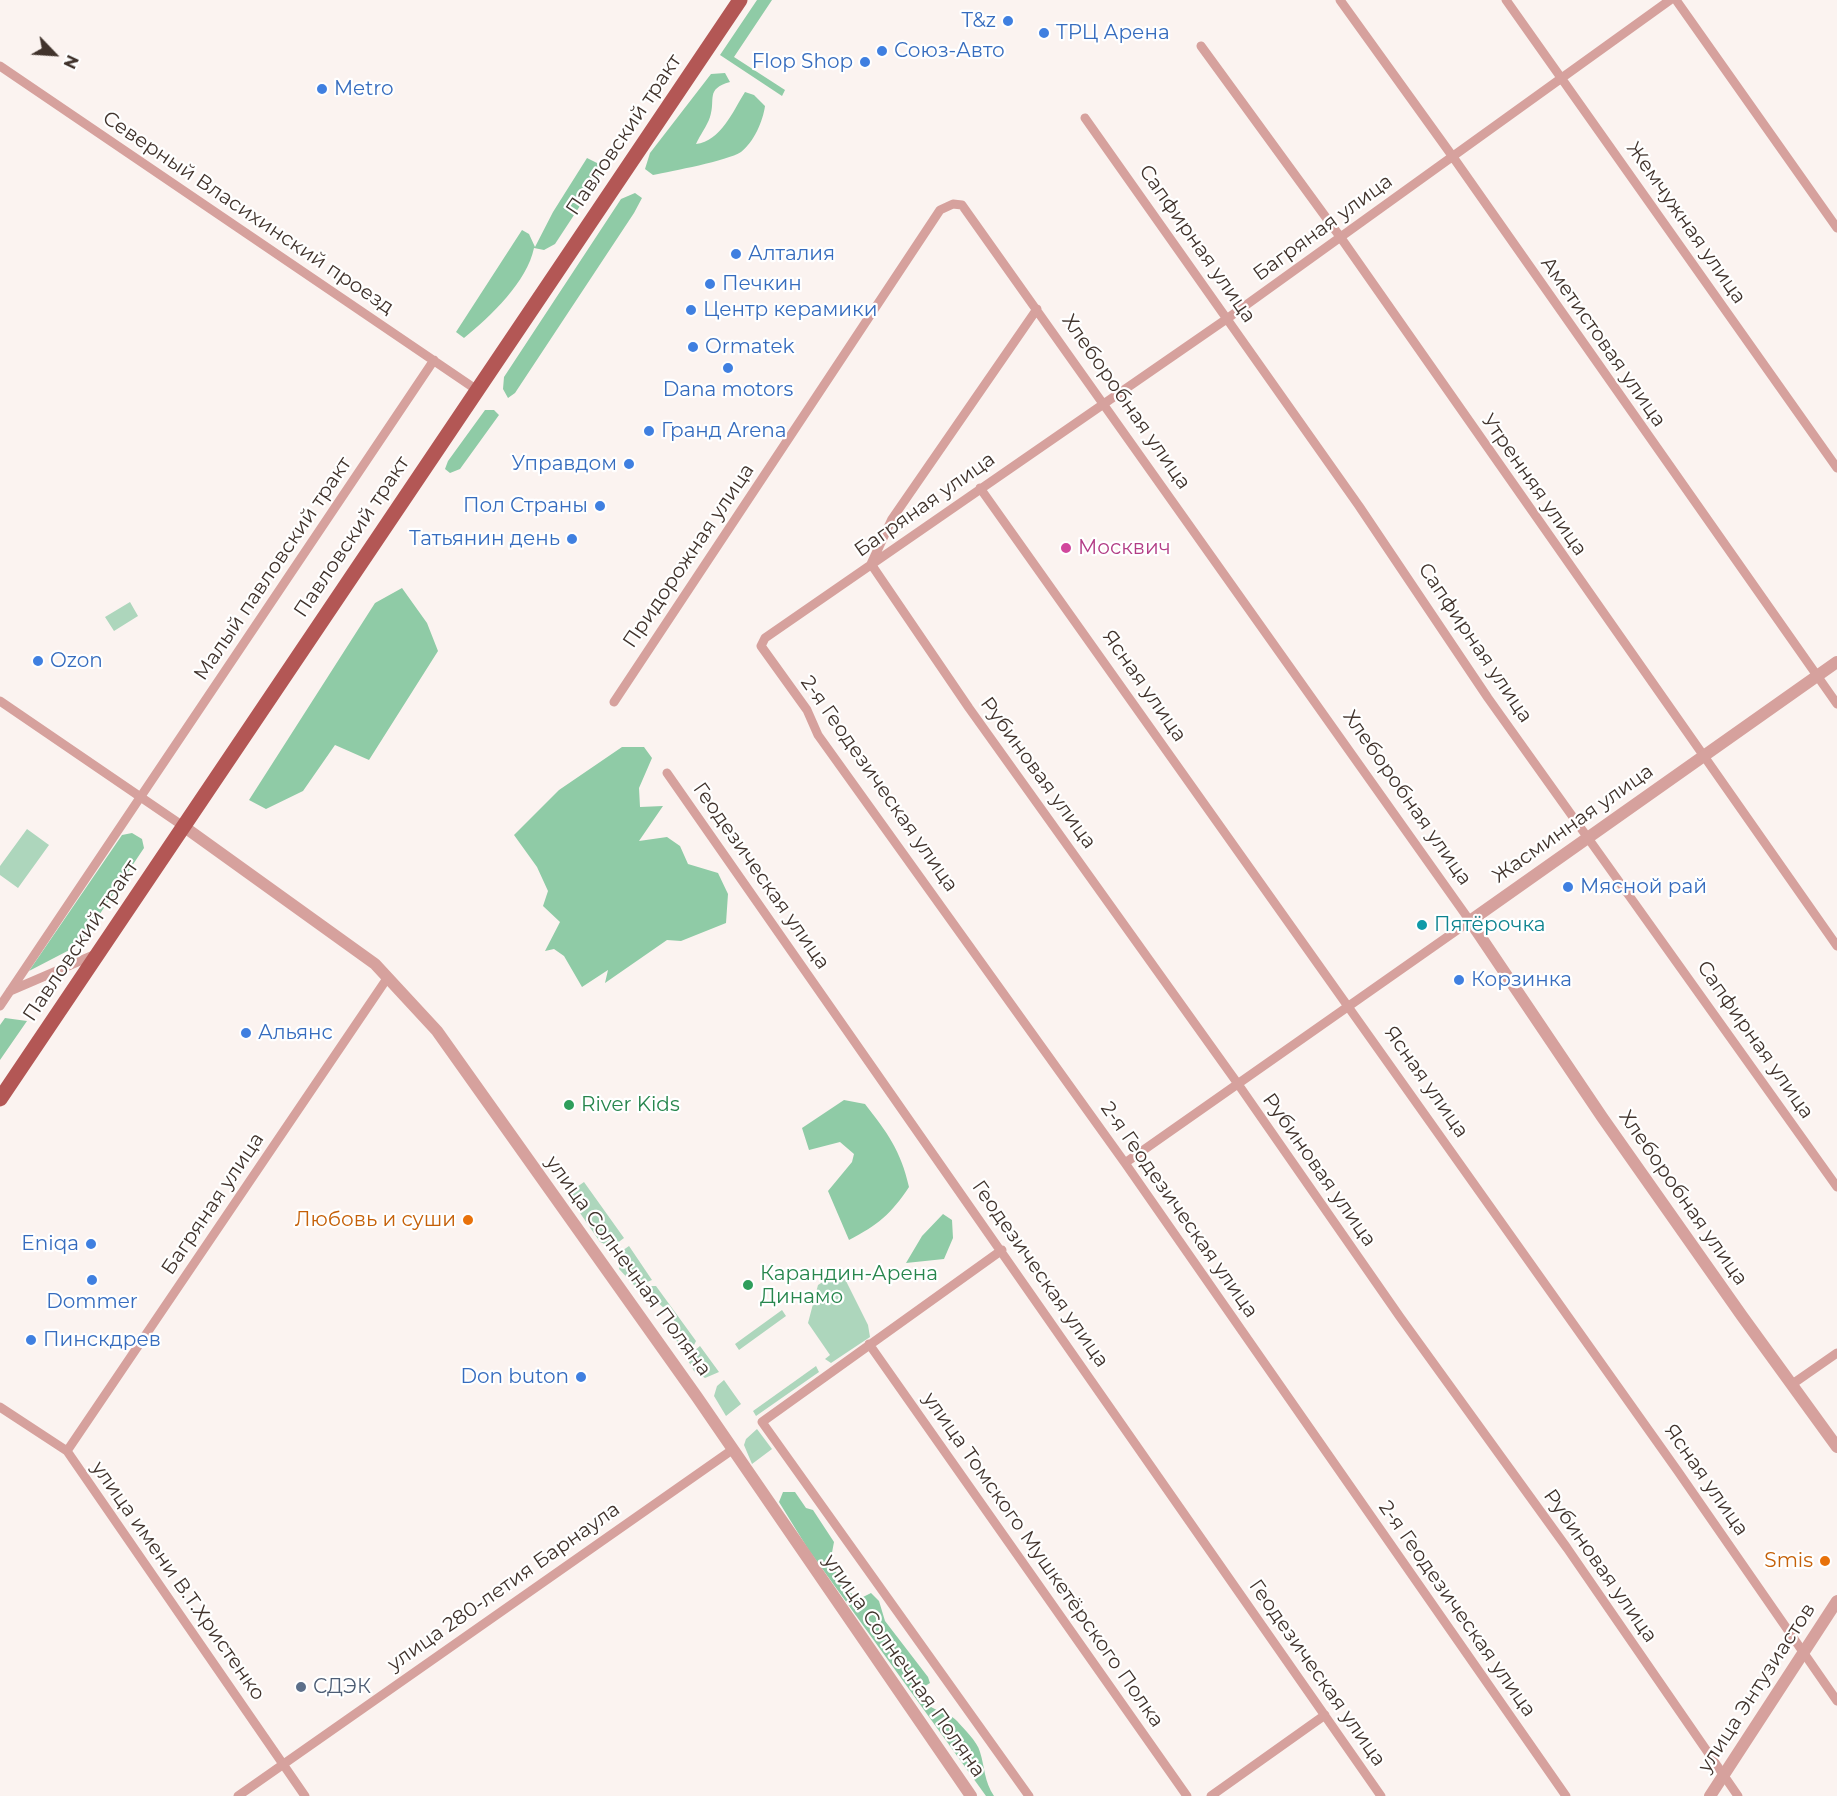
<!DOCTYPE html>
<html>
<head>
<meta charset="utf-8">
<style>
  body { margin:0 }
  #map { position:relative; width:1837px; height:1796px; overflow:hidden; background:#fbf3f0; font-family:Montserrat,sans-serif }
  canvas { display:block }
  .north { position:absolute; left:24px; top:24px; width:60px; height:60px; -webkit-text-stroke:4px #fff; paint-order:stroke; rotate:115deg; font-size:16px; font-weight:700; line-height:24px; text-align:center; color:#41332c }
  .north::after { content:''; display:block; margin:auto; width:21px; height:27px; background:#41332c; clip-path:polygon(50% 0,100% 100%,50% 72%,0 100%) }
</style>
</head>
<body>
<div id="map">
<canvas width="1837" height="1796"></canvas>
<div class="north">N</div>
</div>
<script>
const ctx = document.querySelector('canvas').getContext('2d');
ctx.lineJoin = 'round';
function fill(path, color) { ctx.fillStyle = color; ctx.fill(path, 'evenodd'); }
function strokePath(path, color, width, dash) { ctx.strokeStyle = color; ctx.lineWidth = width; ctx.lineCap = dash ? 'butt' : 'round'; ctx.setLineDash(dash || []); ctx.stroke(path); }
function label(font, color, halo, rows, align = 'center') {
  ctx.font = font + ' Montserrat,sans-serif'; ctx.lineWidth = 4.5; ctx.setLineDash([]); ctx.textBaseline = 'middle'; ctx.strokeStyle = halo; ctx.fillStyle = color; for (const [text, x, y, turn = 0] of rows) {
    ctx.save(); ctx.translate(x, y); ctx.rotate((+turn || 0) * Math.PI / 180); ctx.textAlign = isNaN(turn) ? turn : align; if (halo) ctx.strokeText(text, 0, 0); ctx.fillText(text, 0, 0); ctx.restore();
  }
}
const green = new Path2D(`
  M130,602L138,616L114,631L105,617Z
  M27,829L49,845L18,888L0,875V866Z
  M584,1182L624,1238L612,1247L600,1242L571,1200L574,1189Z
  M629,1246L652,1280L647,1282V1299L619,1269V1253Z
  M838,1272L842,1273L868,1325L870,1337L831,1363L825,1359L830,1355L808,1323L818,1285Z
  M650,1286H656L696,1341L693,1347L684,1342C680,1324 666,1308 651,1297Z
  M782,1310L786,1316L739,1350L735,1344Z
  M675,1338L694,1351L700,1346L719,1372L705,1378L694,1371Z
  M816,1366L819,1372L756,1416L753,1411Z
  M724,1380L741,1404L726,1416L714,1396L717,1386Z
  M757,1429L772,1449L752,1464L744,1445L746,1439Z`);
const forest = new Path2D(`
  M757,0H772L734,57L785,90L782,96L720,55Z
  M725,73L730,82C705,89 716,99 710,117C707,126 700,135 696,144C721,141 733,111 745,92L754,95L765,106C763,121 754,142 741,152C727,161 672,171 653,175L645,169L650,153L711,74Z
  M587,158L603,166L597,180L555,244L544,250L534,248C527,282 491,316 464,338L456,332L522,230L529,234L535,247L553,212Z
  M635,193L642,198L634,213L515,393L508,398L503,389L504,377L621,199Z
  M485,410H494L499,415L460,469L450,473L445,469L448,461Z
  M402,588L427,623L438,651L369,760L335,745L303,791L266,809L249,800L375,603Z
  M622,747H644L652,758L639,788L640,807L663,806L639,841L667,837L680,846L688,864L718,873L728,894L726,923L681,941L667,940L605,983L608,970L582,987L564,956L554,949L545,951L560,922L543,906L548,891L537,867L514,835L559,790Z
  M132,833L142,839L144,848L79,945L29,971L122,835Z
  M5,1018L27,1021L0,1060V1025Z
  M844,1100L865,1104C887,1132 901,1151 909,1187C891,1214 878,1225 849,1240L828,1191L852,1162L854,1154L840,1142L809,1150L802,1128Z
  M943,1214L952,1220L953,1238L944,1259L906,1263L922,1236Z
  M783,1492H795L806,1508L813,1510L834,1542L830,1563L854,1597L861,1598L871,1593L879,1601L885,1621L928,1677L930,1683L919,1690C922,1711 947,1710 957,1721C964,1729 977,1741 980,1752C985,1768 984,1781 994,1796H986L808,1549L779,1502Z`);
const minor = new Path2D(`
  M1340,0L1453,157L1837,704
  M1506,0L1837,468
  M1676,0L1837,228
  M1201,46L1341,238L1837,946
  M0,66L477,390
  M1085,118L1359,506L1488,698L1837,1187
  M1037,309L892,519L871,564L969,708L1238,1084L1400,1317L1567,1548L1738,1796
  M980,488L1677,1470L1837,1701
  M0,701L183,826
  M614,702L940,210L953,204L962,205L1470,921L1125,1163
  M667,773L1381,1796
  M10,991L96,954
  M0,1006L434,360
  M1002,1250L762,1422L1029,1796
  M869,1344L1187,1796
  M1791,1385L1837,1353
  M0,1407L67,1451L305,1796
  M67,1451L388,977
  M238,1796L732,1450
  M1211,1796L1325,1715
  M1566,1796L1125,1163L818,735L807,710L761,646L765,638L1228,318L1670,0`);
const tertiary = new Path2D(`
  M1837,662L1470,921L1602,1117L1742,1316L1837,1447
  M183,826L375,964L437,1031L697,1397L971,1796
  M1710,1796L1837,1601`);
const primary = new Path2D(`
  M0,1099L740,0`);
const markers = [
  [1008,21,6,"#3f7fe0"],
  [1044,33,6,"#3f7fe0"],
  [882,51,6,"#3f7fe0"],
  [865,62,6,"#3f7fe0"],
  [322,89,6,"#3f7fe0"],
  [736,254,6,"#3f7fe0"],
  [710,284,6,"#3f7fe0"],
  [691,310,6,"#3f7fe0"],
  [693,347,6,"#3f7fe0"],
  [728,368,6,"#3f7fe0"],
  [649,431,6,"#3f7fe0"],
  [629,464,6,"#3f7fe0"],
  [600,506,6,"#3f7fe0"],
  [572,539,6,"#3f7fe0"],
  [1066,548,6,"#d1479c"],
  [38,661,6,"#3f7fe0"],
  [1568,887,6,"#3f7fe0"],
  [1422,925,6,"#0f9aa8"],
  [1459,980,6,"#3f7fe0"],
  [246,1033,6,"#3f7fe0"],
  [569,1105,6,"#2e9e5b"],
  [468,1220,6,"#e8710a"],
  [91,1244,6,"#3f7fe0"],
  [92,1280,6,"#3f7fe0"],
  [748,1285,6,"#2e9e5b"],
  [31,1340,6,"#3f7fe0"],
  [581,1377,6,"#3f7fe0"],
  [1825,1561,6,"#e8710a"],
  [301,1687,6,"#5c6f8a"]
];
const shopNames = [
  ["T&z",996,21,"right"],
  ["ТРЦ Арена",1056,33],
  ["Союз-Авто",894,51],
  ["Flop Shop",853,62,"right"],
  ["Metro",334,89],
  ["Алталия",748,254],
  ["Печкин",722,284],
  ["Центр керамики",703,310],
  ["Ormatek",705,347],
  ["Dana motors",728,390,"center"],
  ["Гранд Arena",661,431],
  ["Управдом",617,464,"right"],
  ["Пол Страны",588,506,"right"],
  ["Татьянин день",560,539,"right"],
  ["Ozon",50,661],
  ["Мясной рай",1580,887],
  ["Корзинка",1471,980],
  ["Альянс",258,1033],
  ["Eniqa",79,1244,"right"],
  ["Dommer",92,1302,"center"],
  ["Пинскдрев",43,1340],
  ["Don buton",569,1377,"right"]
];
const streetNames = [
  ["Павловский тракт",624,135,-56],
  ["Северный Власихинский проезд",248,213,34],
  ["Жемчужная улица",1686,223,55],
  ["Багряная улица",1323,228,-36],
  ["Сапфирная улица",1197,244,55],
  ["Аметистовая улица",1603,342,55],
  ["Хлеборобная улица",1126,402,55],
  ["Утренняя улица",1534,485,55],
  ["Багряная улица",925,505,-35],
  ["Павловский тракт",352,537,-56],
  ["Придорожная улица",689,556,-56],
  ["Малый павловский тракт",273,569,-56],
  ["Сапфирная улица",1475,643,56],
  ["Ясная улица",1144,686,55],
  ["Рубиновая улица",1038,773,54],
  ["2-я Геодезическая улица",879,784,55],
  ["Хлеборобная улица",1407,798,55],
  ["Жасминная улица",1573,824,-35],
  ["Геодезическая улица",761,876,55],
  ["Павловский тракт",81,941,-56],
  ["Сапфирная улица",1755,1040,55],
  ["Ясная улица",1426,1082,55],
  ["Рубиновая улица",1319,1170,55],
  ["Хлеборобная улица",1683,1198,55],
  ["Багряная улица",213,1204,-56],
  ["2-я Геодезическая улица",1179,1210,55],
  ["улица Солнечная Поляна",628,1266,54],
  ["Геодезическая улица",1040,1274,55],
  ["Ясная улица",1706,1480,55],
  ["улица Томского Мушкетёрского Полка",1043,1560,55],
  ["Рубиновая улица",1600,1566,55],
  ["улица имени В.Т.Христенко",178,1581,55],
  ["улица 280-летия Барнаула",504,1587,-35],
  ["2-я Геодезическая улица",1457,1609,55],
  ["улица Солнечная Поляна",904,1666,55],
  ["Геодезическая улица",1317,1673,55],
  ["улица Энтузиастов",1757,1688,-57]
];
const hotelNames = [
  ["Москвич",1078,548]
];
const cultureNames = [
  ["Пятёрочка",1434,925]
];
const leisureNames = [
  ["River Kids",581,1105],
  ["Карандин-Арена",760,1274],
  ["Динамо",760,1297]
];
const foodNames = [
  ["Любовь и суши",456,1220],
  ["Smis",1813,1561]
];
const serviceNames = [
  ["СДЭК",313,1687]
];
fill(green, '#add6bc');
fill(forest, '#8fcba6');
strokePath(minor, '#d6a19d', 9);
strokePath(tertiary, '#d6a19d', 12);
strokePath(primary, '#b35755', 15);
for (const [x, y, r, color] of markers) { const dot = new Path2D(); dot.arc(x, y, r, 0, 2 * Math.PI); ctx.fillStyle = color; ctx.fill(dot); strokePath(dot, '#fff', 2); }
label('20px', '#366cbe', '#fff', shopNames, 'left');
label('20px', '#41332c', '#fff', streetNames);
label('20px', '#b23c85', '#fff', hotelNames, 'left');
label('20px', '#0d838f', '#fff', cultureNames, 'left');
label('20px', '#27864d', '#fff', leisureNames, 'left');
label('20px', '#c56008', '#fff', foodNames, 'right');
label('20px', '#4e5e75', '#fff', serviceNames, 'left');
</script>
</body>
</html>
